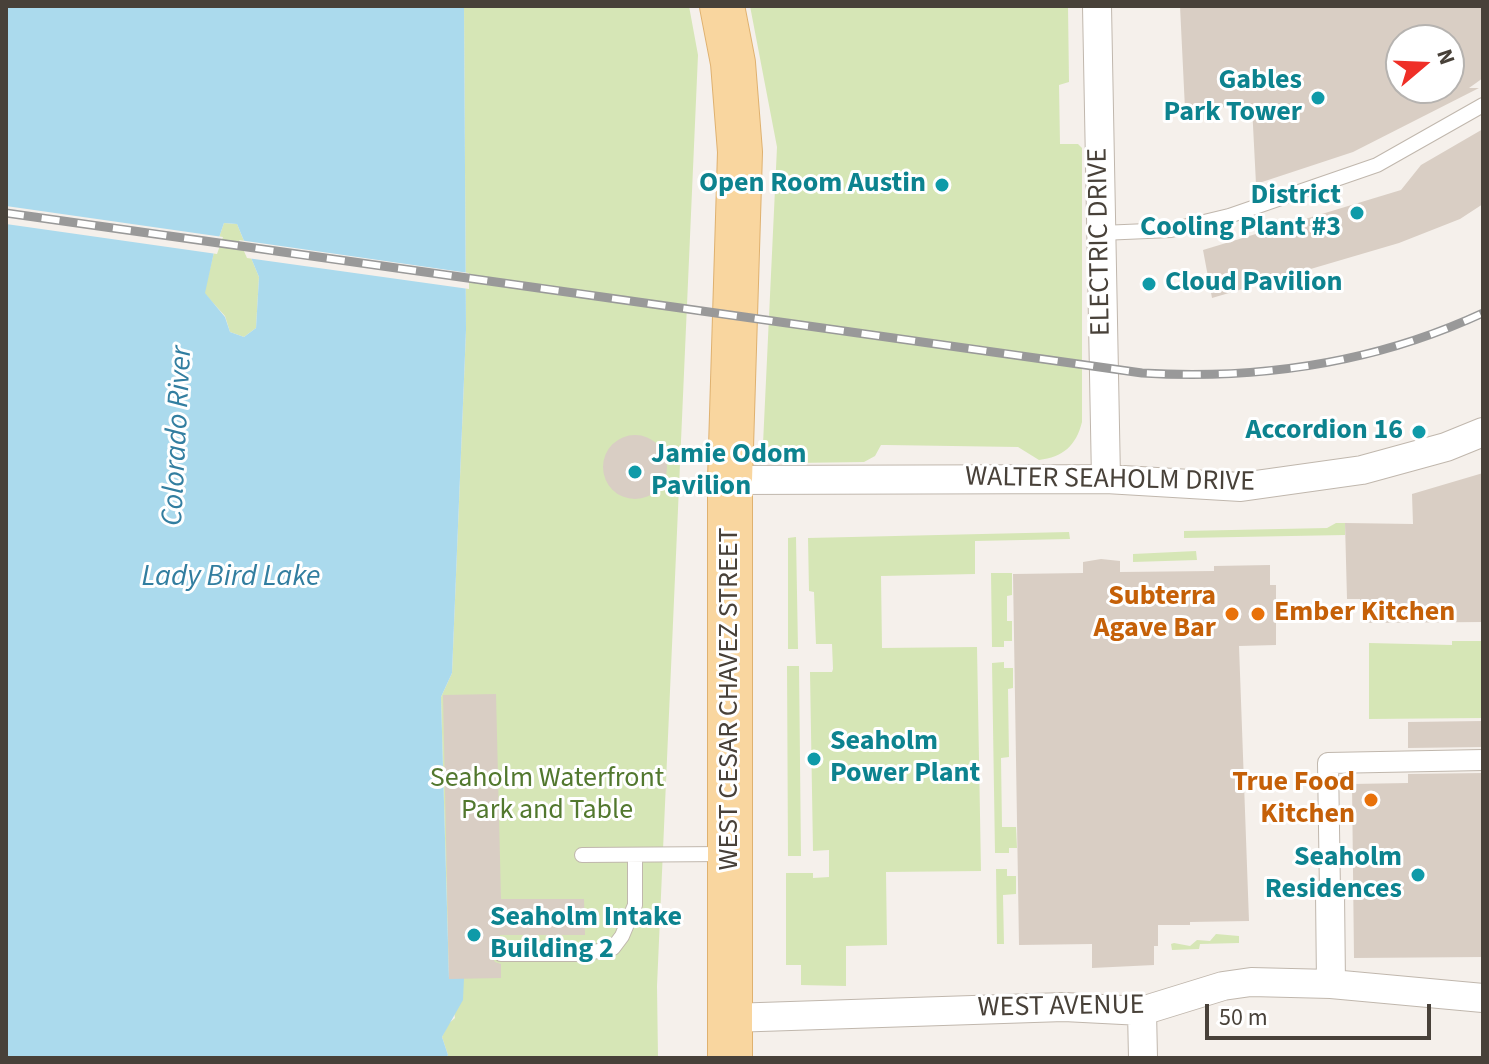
<!DOCTYPE html>
<html>
<head>
<meta charset="utf-8">
<style>
  body { margin:0 }
  #map { position:relative; width:1489px; height:1064px; overflow:hidden; background:#f5f0eb; font-family:"Source Sans 3",sans-serif }
  canvas { display:block }
  .frame { position:absolute; inset:0; border:8px solid #484139; pointer-events:none }
  .north { position:absolute; left:1385px; top:24px; width:80px; height:80px; box-sizing:border-box; background:#fff; border:2px solid #b6b3b0; border-radius:50%; rotate:71deg; font-size:22px; font-weight:700; line-height:32px; text-align:center; color:#484139 }
  .north::after { content:''; display:block; margin:auto; width:28px; height:36px; background:#ef2f27; clip-path:polygon(50% 0,100% 100%,50% 72%,0 100%) }
  .scale { position:absolute; left:1205px; top:1004px; width:226px; height:36px; box-sizing:border-box; border:4px solid #484139; border-top:0; padding-left:10px; font-size:24px; line-height:28px; white-space:nowrap; color:#484139; -webkit-text-stroke:6px #fff; paint-order:stroke }
</style>
</head>
<body>
<div id="map">
<canvas width="1489" height="1064"></canvas>
<div class="frame"></div>
<div class="north">N</div>
<div class="scale">50 m</div>
</div>
<script>
const ctx = document.querySelector('canvas').getContext('2d');
ctx.lineJoin = 'round';
function fill(path, color) { ctx.fillStyle = color; ctx.fill(path, 'evenodd'); }
function strokePath(path, color, width, dash) { ctx.strokeStyle = color; ctx.lineWidth = width; ctx.lineCap = dash ? 'butt' : 'round'; ctx.setLineDash(dash || []); ctx.stroke(path); }
function label(font, color, halo, rows, align = 'center') {
  ctx.font = font + ' "Source Sans 3",sans-serif'; ctx.lineWidth = 6; ctx.setLineDash([]); ctx.textBaseline = 'middle'; ctx.strokeStyle = halo; ctx.fillStyle = color; for (const [text, x, y, turn = 0] of rows) {
    ctx.save(); ctx.translate(x, y); ctx.rotate((+turn || 0) * Math.PI / 180); ctx.textAlign = isNaN(turn) ? turn : align; if (halo) ctx.strokeText(text, 0, 0); ctx.fillText(text, 0, 0); ctx.restore();
  }
}
const green = new Path2D(`
  M464,6H689L698,55L657,986L658,1058H446L448,1055L442,1037L448,1024L455,1018L449,979L441,697L452,673L466,330Z
  M750,6H1068L1069,82L1059,85L1060,144H1078L1082,148V422C1076,446 1063,457 1039,460L1018,447L886,445H881L875,456L864,462L792,463L773,454L763,444L777,147Z
  M224,223L237,224L259,277L256,328L244,337L230,332L225,316L204,293L214,252Z
  M1336,523H1345V535L1184,538V531L1327,528Z
  M1069,532L1070,539L975,541V574L881,576L882,648L977,647L981,871L886,872L887,945L846,946V986L801,985V965H786V873H813V878L829,877V850L813,851L810,672H832L833,669L832,644H816L814,592L809,591L808,538Z
  M796,537L798,649H788V538Z
  M1196,551L1197,560L1133,562V554Z
  M991,573H1012V595L1007,596V621H1012V641H1004V647H992Z
  M1452,641H1483V718L1369,719V643L1452,645Z
  M1004,662V668H1013V688L1008,689L1009,757L1001,758L1002,827H1016L1017,848H1009V853H995L992,663Z
  M787,666H799L801,856H788Z
  M996,869H1007V876H1016V894L1003,895L1004,944H997Z
  M1216,934L1239,936V943L1200,944L1199,949L1172,950L1171,944L1174,943L1190,946L1197,940L1210,941Z`);
const water = new Path2D(`
  M6,6H464L466,330L452,673L441,697L449,978H464L463,1000L442,1037L448,1055L446,1058H6ZM224,223L237,224L259,277L256,328L244,337L230,332L225,317L205,293L214,252Z`);
const pier = new Path2D(`
  M6,206L223,237L217,254L6,224Z
  M239,240L469,273V289L247,258Z`);
const building = new Path2D(`
  M1180,6H1483V78L1469,88H1479L1353,152L1256,184L1252,106L1185,109ZM1401,40H1449V88H1401Z
  M1483,129V204L1460,219L1399,243L1212,298L1203,250L1401,190L1421,165Z
  M603 467a32 32 0 1 1 64 0a32 32 0 1 1-64 0Z
  M1483,473V622L1361,623L1360,599H1347L1345,523L1413,524L1412,494Z
  M1101,559L1120,561V572L1214,571V566L1270,565V585H1276V645L1239,646L1249,921L1190,922V925H1158V946H1154V965L1092,968V944L1019,945L1013,574L1083,573V562Z
  M496,694L501,899H584L585,935H500V944L493,948L491,955L495,962L501,964V978L449,979L443,695Z
  M1483,721V747L1408,748V722Z
  M1483,773V957L1354,958L1352,784L1408,783V774Z`);
const service = new Path2D(`
  M1101,233L1171,230L1229,216L1377,165L1483,105
  M582,855L726,854
  M501,954H583L613,948L622,936L635,905V856`);
const pedestrian = new Path2D(`
  M1330,893L1328,763L1483,760`);
const minor = new Path2D(`
  M1097,6L1106,479
  M730,480L1106,479L1241,487L1362,470L1446,447L1483,432
  M1330,893L1331,984
  M1142,1011L1143,1058
  M730,1018L1064,1007L1142,1011L1223,986L1251,982L1331,984L1483,998`);
const primary = new Path2D(`
  M722,6L733,63L740,152L730,480V1058`);
const rail = new Path2D(`
  M6,213L1142,373C1260,380 1375,363 1483,313`);
const markers = [
  [1318,98,8,"#0f9aa8"],
  [942,185,8,"#0f9aa8"],
  [1357,213,8,"#0f9aa8"],
  [1149,284,8,"#0f9aa8"],
  [1419,432,8,"#0f9aa8"],
  [635,472,8,"#0f9aa8"],
  [1232,614,8,"#e8710a"],
  [1258,614,8,"#e8710a"],
  [814,759,8,"#0f9aa8"],
  [1371,800,8,"#e8710a"],
  [1418,875,8,"#0f9aa8"],
  [474,935,8,"#0f9aa8"]
];
const cultureNames = [
  ["Gables",1302,82],
  ["Park Tower",1302,114],
  ["Open Room Austin",926,185],
  ["District",1341,197],
  ["Cooling Plant #3",1341,229],
  ["Cloud Pavilion",1165,284,"left"],
  ["Accordion 16",1403,432],
  ["Jamie Odom",651,456,"left"],
  ["Pavilion",651,488,"left"],
  ["Seaholm",830,743,"left"],
  ["Power Plant",830,775,"left"],
  ["Seaholm",1402,859],
  ["Residences",1402,891],
  ["Seaholm Intake",490,919,"left"],
  ["Building 2",490,951,"left"]
];
const streetNames = [
  ["ELECTRIC DRIVE",1101,242,-91],
  ["WALTER SEAHOLM DRIVE",1110,481,1],
  ["WEST CESAR CHAVEZ STREET",731,699,-90],
  ["WEST AVENUE",1061,1008,-1]
];
const foodNames = [
  ["Subterra",1216,598],
  ["Agave Bar",1216,630],
  ["Ember Kitchen",1274,614,"left"],
  ["True Food",1355,784],
  ["Kitchen",1355,816]
];
const parkNames = [
  ["Seaholm Waterfront",547,780],
  ["Park and Table",547,812]
];
const waterNames = [
  ["Colorado River",179,436,-87],
  ["Lady Bird Lake",231,578]
];
fill(green, '#d6e6b6');
fill(water, '#abdaed');
fill(pier, '#f5f0eb');
fill(building, '#d9cec4');
strokePath(service, '#c0b7ad', 16);
strokePath(pedestrian, '#c0b7ad', 22);
strokePath(minor, '#c0b7ad', 30);
strokePath(primary, '#dfb16f', 46);
strokePath(service, '#fff', 14);
strokePath(pedestrian, '#fff', 20);
strokePath(minor, '#fff', 28);
strokePath(primary, '#f9d69f', 44);
strokePath(rail, '#999', 9);
strokePath(rail, '#fff', 6, [18]);
for (const [x, y, r, color] of markers) { const dot = new Path2D(); dot.arc(x, y, r, 0, 2 * Math.PI); ctx.fillStyle = color; ctx.fill(dot); strokePath(dot, '#fff', 3); }
label('bold 28px', '#0d838f', '#fff', cultureNames, 'right');
label('28px', '#484139', '#fff', streetNames);
label('bold 28px', '#c56008', '#fff', foodNames, 'right');
label('28px', '#52782e', '#fff', parkNames);
label('italic 30px', '#327ea0', '#fff', waterNames);
</script>
</body>
</html>
